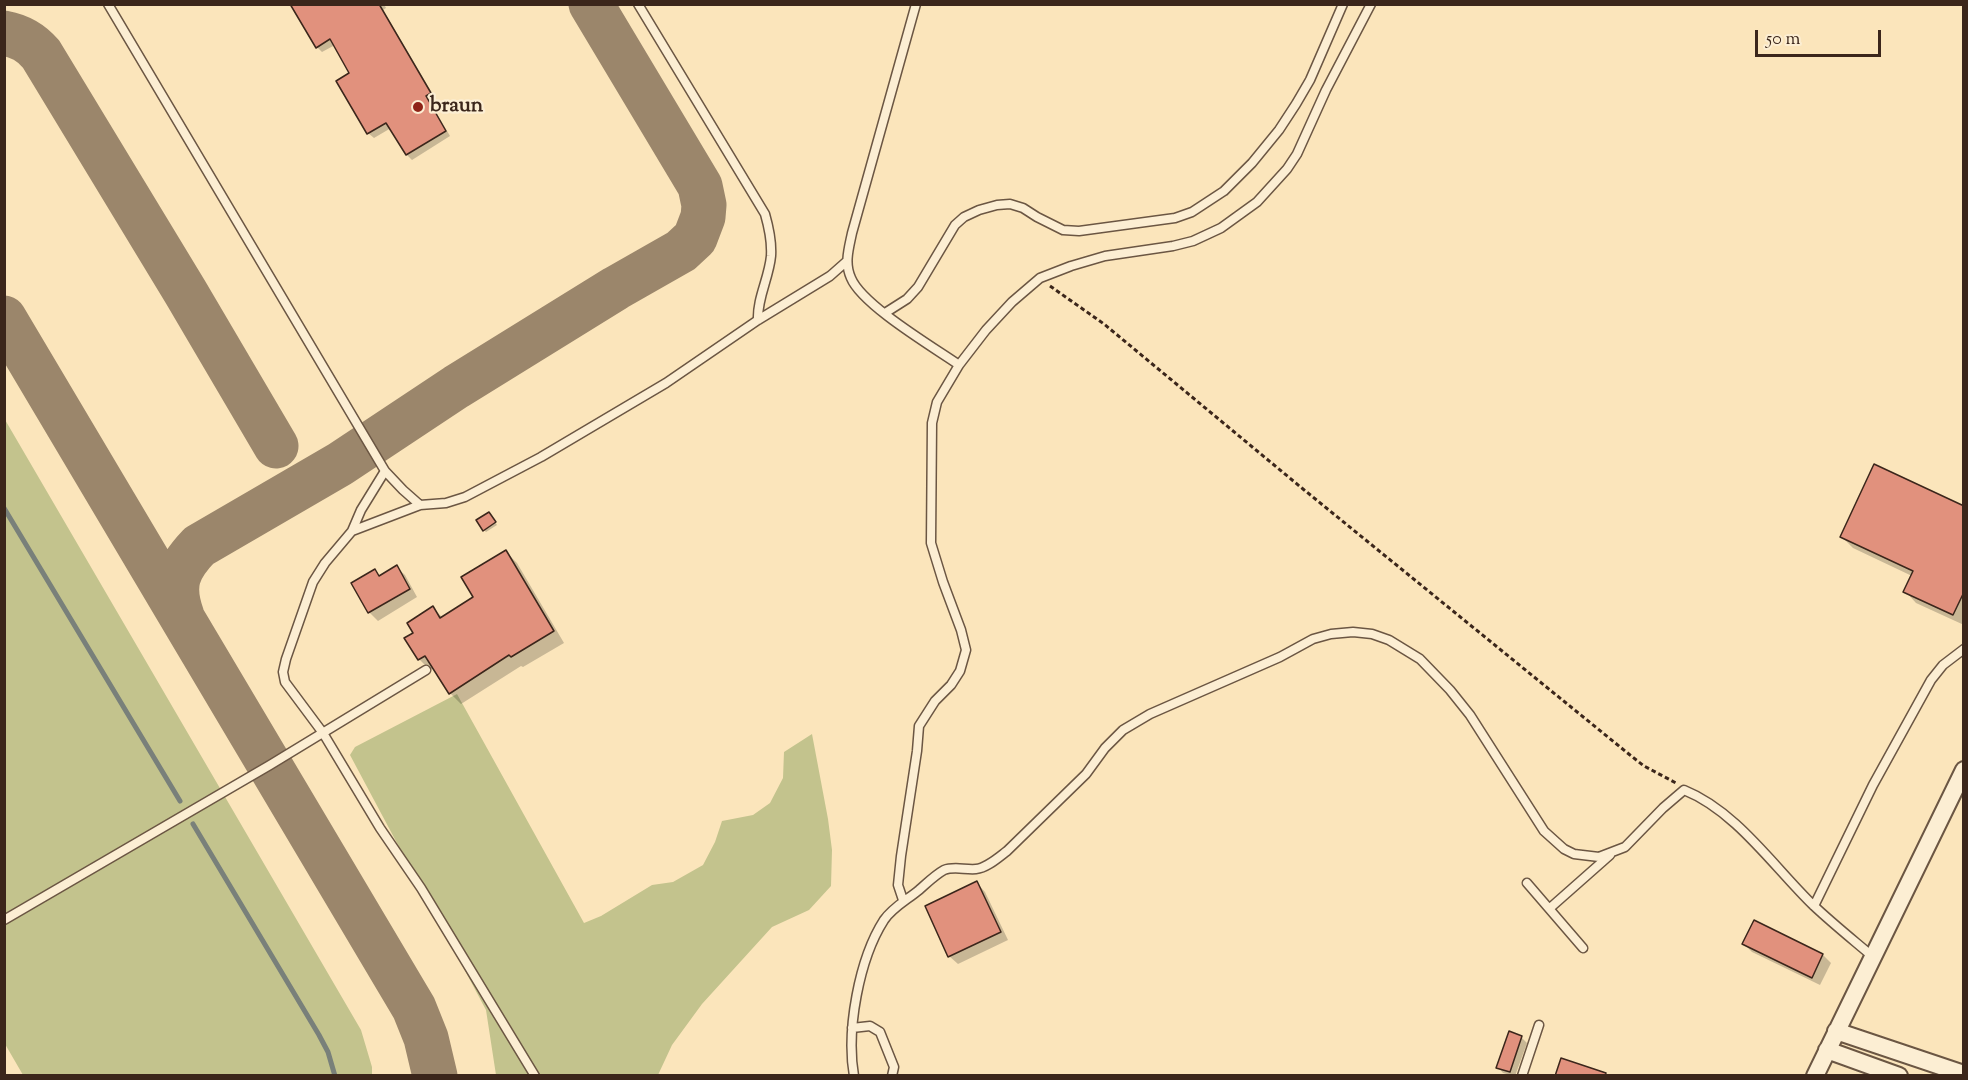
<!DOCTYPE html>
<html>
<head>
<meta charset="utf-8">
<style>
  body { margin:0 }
  #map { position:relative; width:1968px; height:1080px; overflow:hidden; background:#fbe5bb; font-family:"Sorts Mill Goudy",serif }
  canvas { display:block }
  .frame { position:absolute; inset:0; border:6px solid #3b261b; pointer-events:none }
  .scale { position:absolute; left:1755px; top:30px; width:126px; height:27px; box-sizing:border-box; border:3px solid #3b261b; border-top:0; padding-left:8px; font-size:18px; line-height:21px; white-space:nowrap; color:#3b261b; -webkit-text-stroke:4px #fceed3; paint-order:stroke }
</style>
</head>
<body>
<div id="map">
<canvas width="1968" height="1080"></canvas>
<div class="frame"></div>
<div class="scale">50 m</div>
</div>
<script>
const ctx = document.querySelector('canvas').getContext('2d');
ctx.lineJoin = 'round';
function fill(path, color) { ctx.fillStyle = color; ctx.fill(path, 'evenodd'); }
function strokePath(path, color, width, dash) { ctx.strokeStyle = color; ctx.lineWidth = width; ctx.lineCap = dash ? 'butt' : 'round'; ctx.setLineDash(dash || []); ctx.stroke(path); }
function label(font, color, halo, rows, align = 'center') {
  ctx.font = font + ' "Sorts Mill Goudy",serif'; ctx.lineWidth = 4.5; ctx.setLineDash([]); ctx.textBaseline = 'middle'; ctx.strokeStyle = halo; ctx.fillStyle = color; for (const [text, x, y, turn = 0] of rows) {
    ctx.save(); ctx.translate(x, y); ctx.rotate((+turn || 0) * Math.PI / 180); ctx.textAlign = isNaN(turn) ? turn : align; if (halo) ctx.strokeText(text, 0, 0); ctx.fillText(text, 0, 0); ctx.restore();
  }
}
const green = new Path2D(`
  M4,418L361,1030L372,1067V1075H23L5,1044Z
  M457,694L584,923L601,916L652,885L673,882L703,865L715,842L722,821L753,815L770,803L783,778L784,752L812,734L828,819L832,850L831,886L809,910L772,927L702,1004L672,1045L658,1075H496L486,1010L350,755L355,747Z`);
const shadow = new Path2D(`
  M292,4H384L386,8L383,10L435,98L430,102L450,136L412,160L407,155L391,128L374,138L368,133L351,73L335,45L322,52L317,47Z
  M1964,508V625L1916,603L1905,591L1912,576L1853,548L1842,537Z
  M491,516L497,525L486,532L484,530Z
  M506,552L517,563L564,643L523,667L521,666L461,704L450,693L434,668L430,670L419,659L415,633L433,608L443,618L475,597Z
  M396,567L405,575L417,597L378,621L369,612L353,584L375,571L380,576Z
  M977,883L985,892L1008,940L958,964L949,956Z
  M1744,944L1823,955L1831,963L1820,985L1752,952Z
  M1521,1037L1527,1043L1515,1076L1503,1073L1498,1067Z`);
const stream = new Path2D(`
  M4,508L180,801
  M193,824L319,1035L328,1052L335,1076`);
const taxiway = new Path2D(`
  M4,33C20,36 31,42 41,54L186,293L276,446
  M4,318L414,1008L426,1038L435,1076
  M182,616C171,585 177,569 199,546L340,464L456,387L616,288L681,251L695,238L703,217L704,205L700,186L591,4`);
const building = new Path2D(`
  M290,4H379L431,93L426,96L446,131L406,155L386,123L367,134L336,81L349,73L330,39L316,48Z
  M1874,464L1964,506V592L1953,615L1903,592L1913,571L1840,537Z
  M489,512L496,522L483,531L476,520Z
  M506,550L554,631L511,657L509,655L449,694L425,656L418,660L404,638L413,633L407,623L433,606L440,618L473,597L461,577Z
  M397,565L410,589L368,613L351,583L375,569L379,576Z
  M977,881L1001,932L948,957L925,906Z
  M1754,920L1823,954L1812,978L1742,944Z
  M1509,1031L1522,1036L1510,1072L1496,1068Z
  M1561,1058L1606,1073L1605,1076H1555Z`);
const path = new Path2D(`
  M1050,286L1104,324L1303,489L1630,755L1644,766L1676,783`);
const lane = new Path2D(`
  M108,4L385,471L403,490L420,505
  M638,4L765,214C769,228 772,241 771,256C769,278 757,298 758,320
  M916,4L852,233C849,248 844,263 851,278C862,305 933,347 959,365
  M885,313L907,299L918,287L955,225L964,217L979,210L997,205L1010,204L1023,208L1037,217L1063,230L1079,231L1175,218L1192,212L1224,191L1252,163L1279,130L1296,104L1310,80L1343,4
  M352,531L361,510L385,471
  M1527,883L1583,948
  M903,900L898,885L901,856L917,751L919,726L935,701L951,685L960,671L966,650L961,630L943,582L931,543L932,423L937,402L959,365L986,330L1012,302L1040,278L1071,266L1105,256L1173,246L1193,241L1221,228L1257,202L1287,169L1297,154L1326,90L1371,4
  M1814,906L1873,785L1931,680L1943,665L1964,649
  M1550,908L1610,855
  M4,920L270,765L426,670
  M852,1028L870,1026L880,1032L894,1067L892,1076
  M535,1076L421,888L380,828L323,733L285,682L283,672L286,659L313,582L325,563L352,531L420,505L446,503L465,497L541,457L666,383L758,320L830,276L847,261
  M854,1076C846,1030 859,959 884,920C893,907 907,900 919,890C927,883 935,875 944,870C954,866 965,870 976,869C987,868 999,857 1007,851L1086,774L1105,748L1123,730L1150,714L1280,657L1313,639L1331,634L1353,632L1372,634L1389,640L1420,659L1450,690L1470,715L1544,831L1564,849L1574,854L1599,857L1625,847L1663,808L1684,790C1736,811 1773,866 1813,905C1832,923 1852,939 1872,956
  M1522,1076L1539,1025`);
const street = new Path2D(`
  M1836,1031L1964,1074
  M1827,1050L1899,1076
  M1815,1076L1964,770`);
const markers = [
  [418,107,6,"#8f2418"]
];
const poiNames = [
  ["braun",430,107]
];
fill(green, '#c3c38d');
fill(shadow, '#0003');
strokePath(stream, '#79807a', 5);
strokePath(taxiway, '#9b866b', 45);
fill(building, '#e1917d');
strokePath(building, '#3b261b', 1.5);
strokePath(lane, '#6b5643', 11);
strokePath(street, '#6b5643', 20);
strokePath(path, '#3b261b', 3, [4.5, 3]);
strokePath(lane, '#fceed3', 8);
strokePath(street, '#fceed3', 16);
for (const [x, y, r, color] of markers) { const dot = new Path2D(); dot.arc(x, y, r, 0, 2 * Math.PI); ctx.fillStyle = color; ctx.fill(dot); strokePath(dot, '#fceed3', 2); }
label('bold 21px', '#3b261b', '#fceed3', poiNames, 'left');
</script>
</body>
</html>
